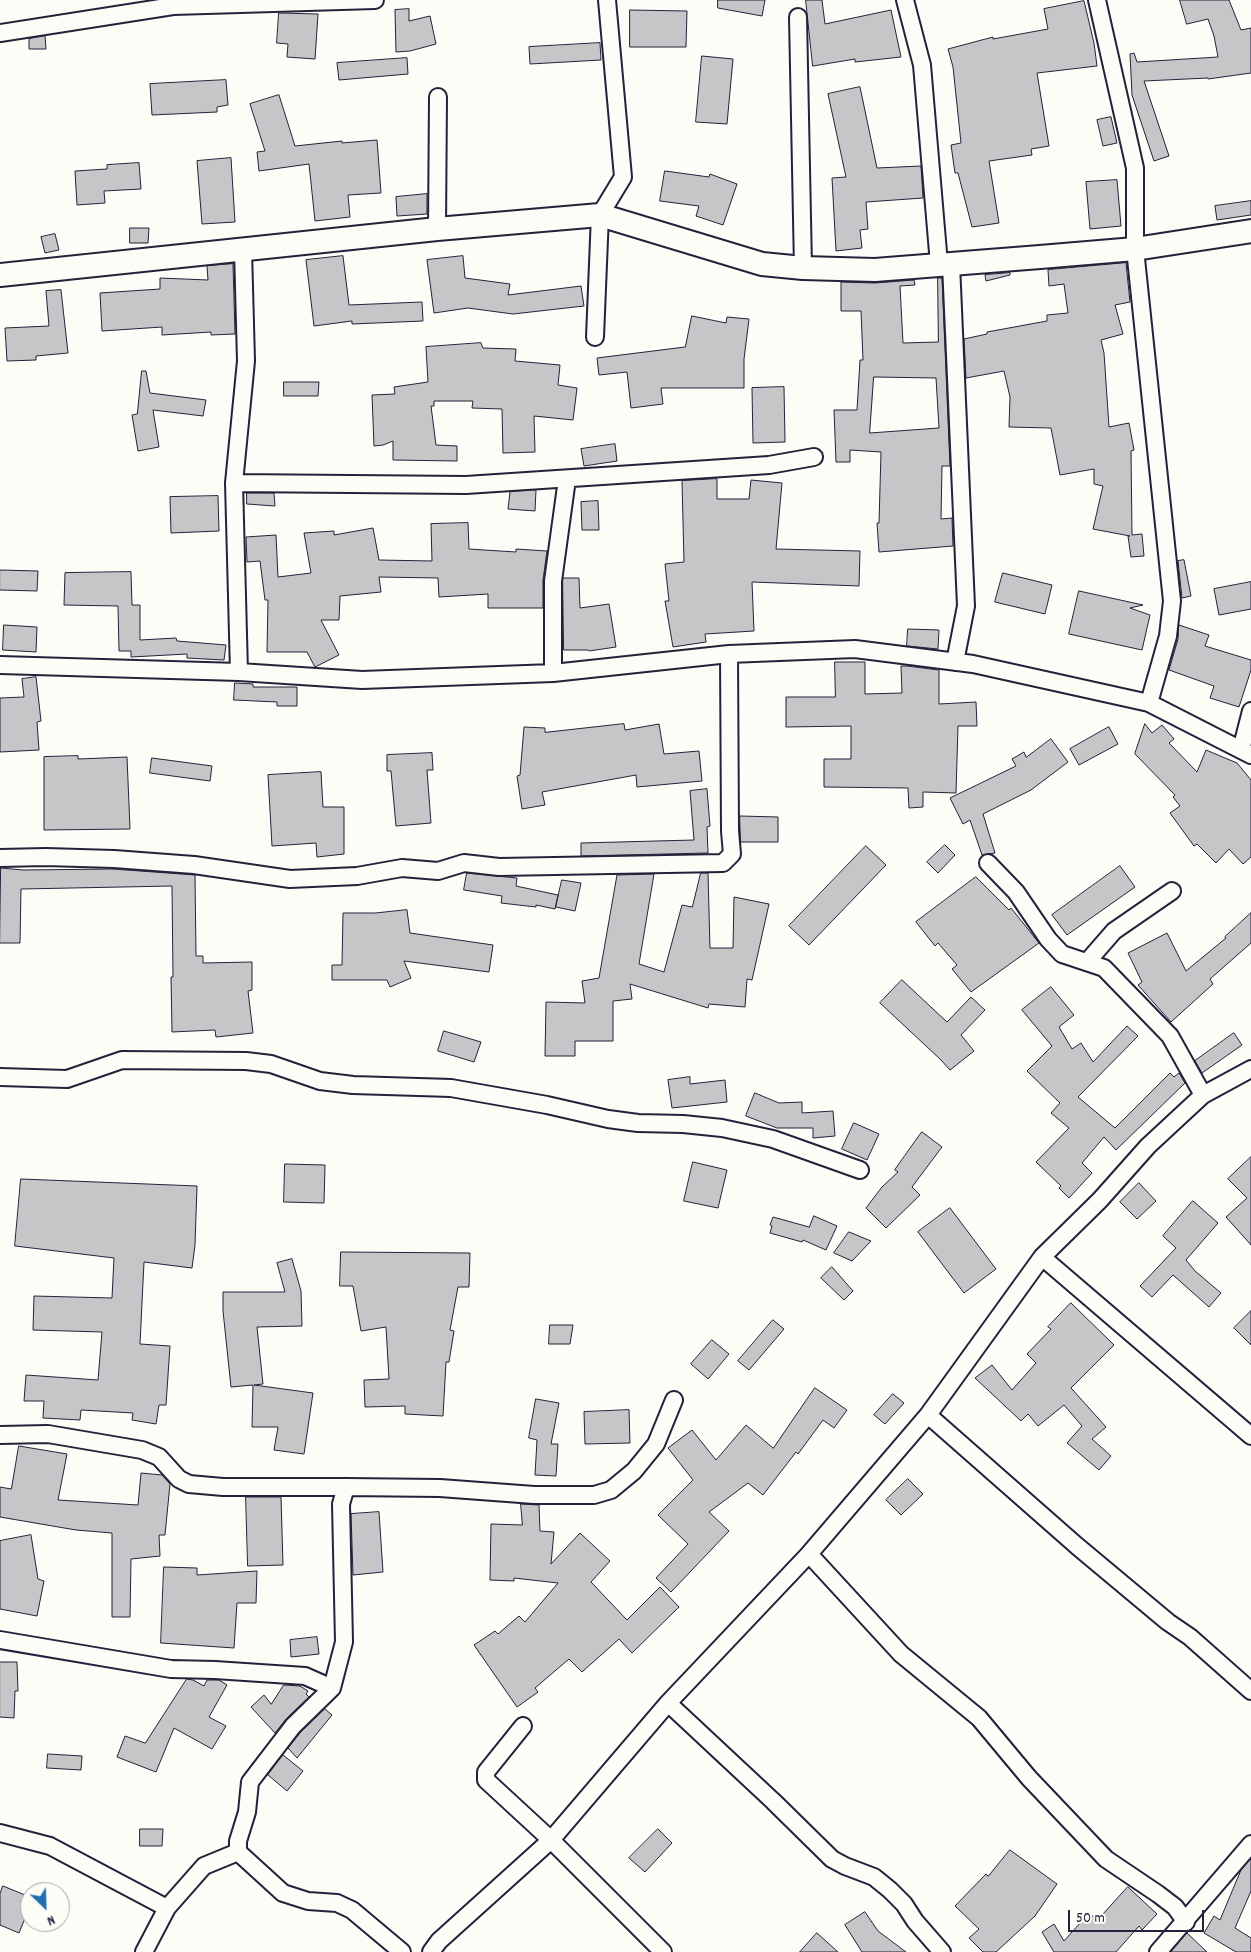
<!DOCTYPE html>
<html>
<head>
<meta charset="utf-8">
<style>
  body { margin:0 }
  #map { position:relative; width:1251px; height:1952px; overflow:hidden; background:#fdfcf7; font-family:Dekko,sans-serif }
  canvas { display:block }
  .north { position:absolute; left:20px; top:1882px; width:50px; height:50px; box-sizing:border-box; background:#fdfcf7; border:1px solid #a5a5ac; border-radius:50%; rotate:156deg; font-size:14px; font-weight:700; line-height:20px; text-align:center; color:#22223b }
  .north::after { content:''; display:block; margin:auto; width:18px; height:22px; background:#1f6fb2; clip-path:polygon(50% 0,100% 100%,50% 72%,0 100%) }
  .scale { position:absolute; left:1068px; top:1910px; width:136px; height:22px; box-sizing:border-box; border:2px solid #22223b; border-top:0; padding-left:6px; font-size:15px; line-height:18px; white-space:nowrap; color:#22223b; -webkit-text-stroke:4px #fdfcf7; paint-order:stroke }
</style>
</head>
<body>
<div id="map">
<canvas width="1251" height="1952"></canvas>
<div class="north">N</div>
<div class="scale">50 m</div>
</div>
<script>
const ctx = document.querySelector('canvas').getContext('2d');
ctx.lineJoin = 'round';
function fill(path, color) { ctx.fillStyle = color; ctx.fill(path, 'evenodd'); }
function strokePath(path, color, width, dash) { ctx.strokeStyle = color; ctx.lineWidth = width; ctx.lineCap = dash ? 'butt' : 'round'; ctx.setLineDash(dash || []); ctx.stroke(path); }
const building = new Path2D(`
  M718,0H765L762,16L718,8Z
  M806,0H822L825,24L891,10L901,57L855,62V59L813,66Z
  M1180,0H1229L1241,30L1251,28V73L1208,79V78L1144,81L1169,156L1154,161L1132,95L1130,54L1134,53L1137,62L1218,57L1214,36L1208,19L1187,24Z
  M1084,1L1094,43L1097,66L1037,73L1049,146L1031,149L1032,155L989,161L999,223L972,227L958,173H955L951,145L961,143L953,67L948,49L993,37V39L1048,29L1044,9Z
  M409,9V21L430,16L436,44L410,51L396,52L395,10Z
  M630,10L687,11L686,47H630Z
  M279,13L318,14L315,59L287,57L288,44L277,43Z
  M45,36L46,49H29V39Z
  M600,43L601,60L530,64L529,47Z
  M702,56L733,59L727,124L696,122Z
  M407,58L408,74L339,80L337,63Z
  M226,80L228,105L217,107V112L152,115L150,84Z
  M860,87L877,168L921,166L923,198L866,202L868,229L860,230L862,248L836,251L832,178L846,177L828,94Z
  M279,95L295,146L342,141V143L377,140L381,193L348,195L350,217L315,221L309,164L259,171L257,152L265,151L250,104Z
  M1111,117L1117,143L1103,146L1097,120Z
  M231,158L235,222L202,224L197,161Z
  M139,163L141,189L104,191L105,203L77,205L75,171L107,169V165Z
  M665,171L709,177L710,174L737,184L723,225L696,216L699,206L660,201Z
  M1117,180L1121,226L1090,229L1086,182Z
  M427,194V214L397,216L396,197Z
  M1251,201V215L1217,220L1215,206Z
  M130,228H149L148,243H130Z
  M55,234L59,250L45,253L41,237Z
  M343,256L349,305L422,302L423,321L352,324V321L314,326L306,260Z
  M463,256L465,278L510,284L508,295L581,286L584,306L513,314L468,308L434,313L427,260Z
  M1126,263L1130,302L1115,305L1123,334L1101,340L1104,353L1109,427L1129,423L1134,450L1131,451L1132,535L1142,534L1144,556L1131,557L1128,536H1130L1093,529L1103,486L1094,484V469L1060,475L1051,428L1009,427L1010,397L1004,371L966,378L964,339L987,334V332L1047,321V315L1068,313L1064,284L1049,286L1048,270Z
  M233,264L235,334L211,335V332L162,335V327L102,331L100,293L160,289V278L208,280L207,266Z
  M1010,273V275L986,281L985,275Z
  M938,278H942L950,466H942L941,519L952,518L953,546L879,552L877,523H879L881,452L850,450V462H836L834,410H857L860,360H863L861,311H841V282L875,283L914,280L915,285L900,286L903,343L938,342ZM874,377L936,378L939,428L870,433Z
  M61,290L68,353L36,356V360L7,361L5,328L49,326L46,291Z
  M692,316L726,323L727,317L749,319L744,359V388H661L663,404L631,408L627,372L599,375L597,358L685,347Z
  M481,343L483,348L516,349L515,361L560,365L558,385L577,388L573,420L534,416L535,452L503,453L502,409L472,408L473,401H434V406H431L436,445L457,446V461L393,460V441L383,445L374,446L372,395L395,394L394,387L428,382L426,347Z
  M142,371H146L150,393L206,400L203,416L153,410L159,447L138,451L132,415L137,414Z
  M284,382H319L318,396H284Z
  M784,387L785,442L753,443L752,388Z
  M615,444L617,461L584,466L581,449Z
  M717,479V499H749L751,480L782,483L776,549L860,551L859,586L752,582L754,631L705,634L706,642L673,647L665,601H669L665,564L684,562L682,481Z
  M536,490L535,511L508,509L510,492Z
  M247,493H274L275,506L247,504Z
  M218,496L219,531L171,533L170,497Z
  M598,501L599,530H582L581,502Z
  M468,523L469,549L516,552V549L547,551L543,580V608H488V594L439,597L438,578L379,577L381,592L340,596L339,620H321L339,655L315,667L307,652H267L268,600H265L260,561L247,562L246,537L276,535L278,577L311,573L304,533L334,531V535L373,528L379,560L432,561L431,524Z
  M1184,560L1191,596L1182,598L1178,561Z
  M0,570L38,571L37,591L0,590Z
  M131,572L132,605H140V640L176,638L177,641L226,645L224,660L187,658V654L131,657V651H119L118,606L64,605L65,573Z
  M1003,573L1052,585L1045,614L995,602Z
  M563,578H579L580,608L609,604L616,647L589,651L588,650H564Z
  M1251,582V609L1219,615L1214,589Z
  M1079,591L1143,605L1130,608L1150,615L1142,650L1069,634Z
  M4,625L37,627L36,652L3,650Z
  M1179,625L1209,635L1205,646L1251,660V670L1239,707L1210,698L1214,686L1169,670L1178,639Z
  M908,629L939,630L938,649L907,646Z
  M835,662H865V694L902,693L901,666H907L939,670V704L976,702L977,726H958L956,793L923,792V807L909,808L908,788L824,787V759H851V726L786,727V697H835Z
  M36,677L41,721L37,722L39,750L0,752V698L24,697L22,679Z
  M235,683L253,684V687H297V706H277V702L234,700Z
  M624,724L625,730L659,724L664,754L699,751L702,781L637,787L636,775L542,792L545,805L522,809L517,776L520,775L524,727L545,728V732Z
  M1145,724L1152,733L1162,725L1174,739L1169,743L1197,772L1206,750L1237,763L1251,780V857L1243,864L1229,849L1216,863L1197,844L1194,846L1170,813L1180,806L1173,797L1175,795L1135,754Z
  M1109,727L1118,744L1079,765L1070,749Z
  M1051,739L1068,762L1031,790L983,814L995,853L982,855L970,820L963,824L950,798L1016,766L1012,759L1024,752L1026,757Z
  M432,753L433,770H427L431,823L396,826L391,771H387V755Z
  M78,756V759L127,757L130,829L44,830V757Z
  M152,758L212,766L210,781L150,773Z
  M321,772L323,807H344V854L317,857L316,843L272,846L268,775Z
  M707,789L710,826L707,827L708,853L581,856V843L694,840L690,791Z
  M740,816L778,817V842H741Z
  M945,845L955,855L938,873L927,862Z
  M866,846L886,865L809,945L789,926Z
  M1120,866L1135,887L1067,935L1052,915Z
  M1,868L23,870L113,869L195,875L196,956H203V963L252,962V990L248,991L253,1033L216,1037L215,1030L172,1032L171,977H173L172,886L21,889L20,943H0Z
  M467,873L517,878L516,886L558,895L555,909L536,905V907L501,903L502,896L464,890Z
  M701,873H708L710,948H733L734,897L769,904L752,980L747,979L745,1007L709,1004L708,1008L630,984L632,999L613,1001V1041H575V1056H545L546,1002L585,1003L582,981L599,978L617,875L654,874L639,964L664,972L682,905L692,907Z
  M976,877L1009,910L1011,908L1039,943L971,992L952,969L957,965L938,943L935,946L916,922Z
  M562,880L581,883L575,911L556,907Z
  M407,910L410,933L493,945L489,972L404,961L411,978L390,987L387,980H332V965H342L343,913H375Z
  M1251,913V943L1210,979L1213,984L1171,1022L1138,985L1142,982L1128,953L1167,933L1186,971L1226,938L1225,937Z
  M902,980L947,1022L971,997L985,1010L961,1035L974,1051L950,1070L941,1060L880,1003Z
  M1051,987L1074,1015L1059,1027L1072,1049L1081,1043L1093,1062L1127,1026L1138,1036L1078,1097L1115,1128L1170,1073L1174,1077L1179,1073L1185,1083L1116,1150L1104,1137L1082,1163L1092,1173L1069,1198L1059,1188L1061,1186L1036,1162L1069,1128L1051,1113L1060,1103L1027,1071L1052,1046L1022,1010Z
  M444,1031L481,1042L474,1062L438,1051Z
  M1234,1033L1242,1045L1202,1073L1195,1061Z
  M690,1077V1084L725,1080L727,1102L672,1108L668,1080Z
  M755,1093L779,1103L802,1102V1113L833,1111L835,1136L813,1138V1128H777L746,1116Z
  M854,1123L879,1134L867,1160L842,1149Z
  M922,1132L942,1147L912,1187L920,1195L886,1228L866,1208L882,1187L898,1172L895,1170Z
  M1251,1157V1245L1226,1217L1247,1198L1228,1179Z
  M693,1162L727,1170L718,1208L684,1201Z
  M285,1164L325,1165L324,1203L284,1202Z
  M21,1179L197,1186L195,1245L192,1268L144,1262L140,1344L170,1346L166,1405H159L156,1424L132,1420L133,1413L81,1410L80,1420L43,1418L44,1401H24L26,1375L98,1380L102,1332L33,1330L34,1296L112,1298L114,1258L15,1246Z
  M1139,1183L1156,1201L1137,1219L1120,1202Z
  M1193,1201L1218,1223L1186,1260L1195,1271L1221,1293L1209,1307L1173,1275L1152,1297L1140,1286L1176,1248L1163,1236Z
  M950,1208L996,1269L964,1293L918,1232Z
  M814,1216L837,1226L826,1250L803,1240L802,1242L770,1233L772,1226L770,1225L773,1217L809,1227Z
  M849,1232L871,1241L852,1261L834,1253Z
  M341,1252L470,1253L469,1287H458L450,1330L454,1331L449,1362H446L443,1416L405,1414V1406L365,1407L364,1380L389,1379L386,1327L361,1331L353,1286H340Z
  M292,1259L301,1291L302,1326L257,1327L263,1384L254,1385L313,1393L304,1454L274,1450L278,1427H252L253,1385L231,1387L223,1311V1292H285L277,1263Z
  M832,1267L853,1291L844,1300L821,1278Z
  M1071,1303L1114,1345L1071,1388L1106,1427L1092,1439L1111,1456L1099,1470L1067,1443L1082,1426L1064,1405L1038,1426L1028,1414L1021,1421L975,1378L992,1365L1012,1390L1036,1363L1027,1354L1051,1329L1048,1327Z
  M1251,1311V1345L1234,1328Z
  M773,1320L784,1329L749,1370L738,1361Z
  M550,1325H573L570,1344H549Z
  M712,1340L729,1354L708,1379L691,1364Z
  M815,1388L847,1410L834,1428L823,1420L798,1454L796,1452L763,1495L748,1483L709,1512L729,1531L671,1592L656,1578L688,1544L658,1515L693,1480L668,1448L692,1430L716,1460L746,1425L773,1448Z
  M893,1394L904,1403L885,1424L874,1415Z
  M536,1399L559,1403L551,1444H558L556,1476L535,1475L537,1440L529,1438Z
  M629,1410L630,1443L585,1444L584,1412Z
  M19,1446L67,1454L58,1500L138,1505L141,1473L162,1475L170,1484L165,1535H159L160,1556L131,1559L130,1617H112V1533L76,1530L0,1517V1487L11,1489Z
  M908,1479L923,1494L901,1515L886,1500Z
  M246,1497H281L283,1565L248,1566Z
  M521,1504L539,1505L540,1531L554,1532L551,1564L580,1533L610,1561L591,1582L627,1620L660,1587L679,1607L632,1653L619,1639L582,1672L569,1659L535,1688L538,1692L517,1707L474,1645L495,1631L498,1634L519,1616L525,1622L558,1583L514,1578V1581L490,1580L491,1524L522,1525Z
  M379,1512L383,1572L353,1575L351,1514Z
  M31,1535L38,1579L44,1581L37,1616L0,1609V1541Z
  M164,1567L197,1568V1575L257,1571L256,1603H237L234,1648L161,1643Z
  M317,1637L319,1654L291,1657L290,1640Z
  M0,1662H17L18,1691H15L14,1718L0,1717Z
  M187,1679L193,1680L204,1686L207,1680H219L227,1685L209,1717L226,1726L212,1749L174,1728L156,1772L117,1757L125,1736L145,1743Z
  M284,1685L300,1686L308,1691L306,1694L309,1697L286,1719L275,1733L251,1707L264,1695L271,1704Z
  M325,1709L332,1715L297,1758L288,1748L300,1733Z
  M48,1754L82,1756L81,1770L47,1768Z
  M283,1755L303,1771L287,1791L268,1775Z
  M140,1829H163L162,1846H140Z
  M658,1829L672,1843L645,1872L629,1858Z
  M1010,1850L1057,1884L1035,1916L996,1952H983L969,1938L979,1929L955,1906L986,1874L988,1876Z
  M1251,1859V1891L1235,1928L1251,1938V1952H1236L1204,1933L1214,1916L1220,1920L1241,1870Z
  M3,1886L30,1897V1906L19,1933L0,1925V1894Z
  M1128,1887L1157,1914L1142,1930L1139,1926L1116,1952H1054L1042,1932L1054,1924L1064,1941L1089,1913L1097,1920Z
  M865,1912L878,1931L906,1952H862L845,1925Z
  M817,1933L838,1952H800Z
  M1187,1933L1207,1952H1171Z`);
const street = new Path2D(`
  M905,0L922,65L939,264
  M1097,0L1135,168V249L1172,601L1168,636L1149,703
  M798,17L803,268
  M0,33L173,6L375,0
  M437,229L438,97
  M951,264L966,606L955,662
  M595,337L600,215L623,177L607,0
  M234,483L466,485L769,465L814,457
  M0,665L239,672L362,680L553,673L729,654L855,649L973,664L1149,703L1251,755
  M239,672L234,483L246,361L243,250
  M553,673V581L567,479
  M1241,750L1251,711
  M0,858L46,857L114,859L194,865L290,879L357,876L402,868L438,871L464,863L499,867L723,863L732,854L730,831L729,654
  M988,863L1016,892L1048,939L1062,954L1104,968L1170,1036L1203,1095
  M1087,962L1114,931L1172,891
  M0,1077L67,1079L122,1060L246,1061L271,1064L320,1081L353,1085L451,1088L547,1105L608,1119L638,1123L683,1124L722,1128L773,1139L860,1170
  M1042,1257L1251,1436
  M928,1415L1077,1546L1168,1622L1190,1637L1251,1691
  M0,1435L48,1434L142,1450L159,1457L179,1479L189,1484L223,1487H346L341,1504L344,1642L332,1688L293,1726L250,1782L247,1812L238,1841V1852L283,1893L308,1901L337,1903L352,1910L402,1952
  M346,1487L440,1488L534,1495H594L611,1490L634,1471L656,1444L674,1400
  M809,1554L901,1654L979,1718L1029,1778L1106,1859L1158,1894L1175,1907L1186,1922
  M0,1640L171,1669L215,1670L305,1676L332,1688
  M668,1703L773,1801L832,1859L845,1866L874,1877L890,1890L904,1904L915,1921L942,1952
  M523,1726L486,1772V1780L551,1840L663,1952
  M0,1833L50,1846L167,1908
  M144,1952L167,1908L204,1866L238,1852
  M431,1952L439,1941L551,1840L668,1703L809,1554L928,1415L1042,1257L1100,1200L1148,1146L1203,1095L1251,1069
  M1158,1952L1251,1844`);
const secondary = new Path2D(`
  M0,275L437,229L600,215L762,264L803,268L875,270L1040,257L1135,249L1251,231`);
fill(building, '#c6c6c8');
strokePath(building, '#22223b', 1);
strokePath(street, '#22223b', 20);
strokePath(secondary, '#22223b', 26);
strokePath(street, '#fdfcf7', 16);
strokePath(secondary, '#fdfcf7', 22);
</script>
</body>
</html>
